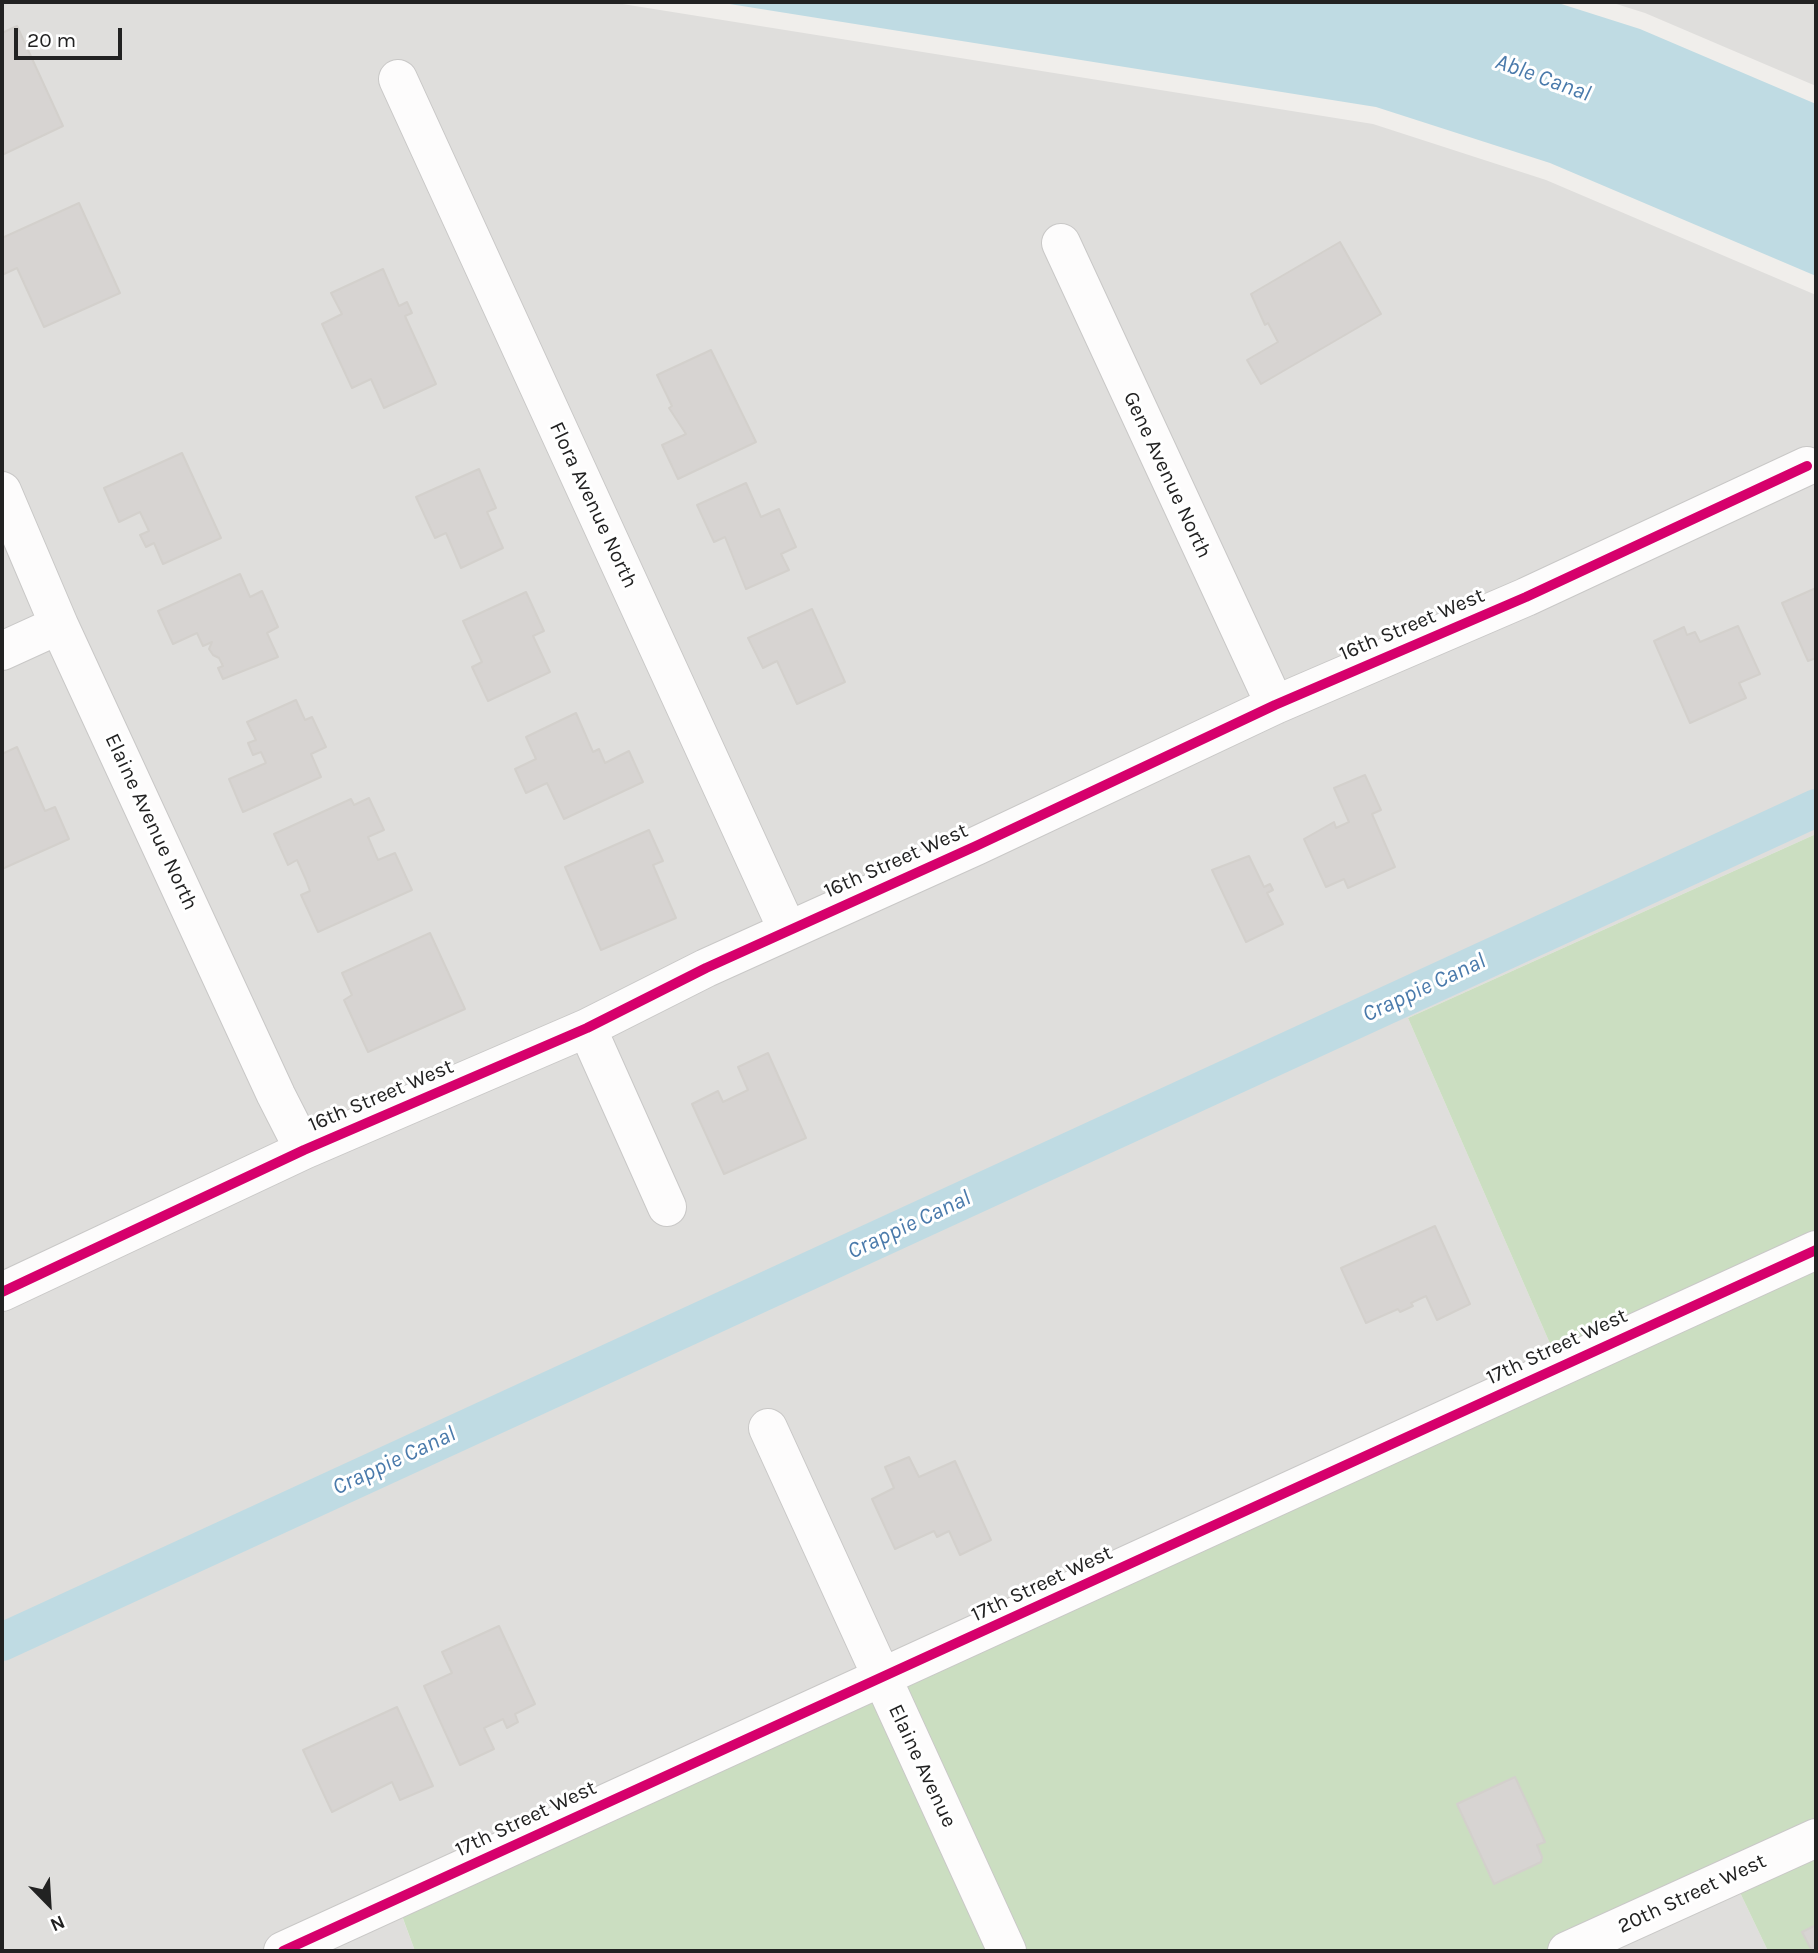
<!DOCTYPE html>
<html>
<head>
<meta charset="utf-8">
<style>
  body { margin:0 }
  #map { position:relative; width:1818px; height:1953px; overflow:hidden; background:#f0eeeb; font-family:Karla,sans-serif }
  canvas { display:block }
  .frame { position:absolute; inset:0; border:4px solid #222; pointer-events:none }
  .north { position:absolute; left:14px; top:1869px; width:70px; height:70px; -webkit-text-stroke:5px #fff; paint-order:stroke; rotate:156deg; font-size:19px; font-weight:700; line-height:28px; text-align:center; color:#222 }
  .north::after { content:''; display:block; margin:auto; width:24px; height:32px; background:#222; clip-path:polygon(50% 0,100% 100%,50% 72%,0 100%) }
  .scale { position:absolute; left:14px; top:28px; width:108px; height:32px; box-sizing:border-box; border:4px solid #222; border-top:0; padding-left:9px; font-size:21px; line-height:24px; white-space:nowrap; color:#222; -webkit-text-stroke:5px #fff; paint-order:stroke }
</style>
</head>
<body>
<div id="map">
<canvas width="1818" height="1953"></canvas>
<div class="frame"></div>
<div class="north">N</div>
<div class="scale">20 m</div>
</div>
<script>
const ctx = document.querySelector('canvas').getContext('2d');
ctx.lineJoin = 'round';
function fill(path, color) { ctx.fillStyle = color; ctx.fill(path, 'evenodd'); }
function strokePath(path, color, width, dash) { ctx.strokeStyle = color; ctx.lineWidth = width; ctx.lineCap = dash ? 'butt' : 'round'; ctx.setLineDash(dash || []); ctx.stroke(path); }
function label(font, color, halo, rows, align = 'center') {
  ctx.font = font + ' Karla,sans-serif'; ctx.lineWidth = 6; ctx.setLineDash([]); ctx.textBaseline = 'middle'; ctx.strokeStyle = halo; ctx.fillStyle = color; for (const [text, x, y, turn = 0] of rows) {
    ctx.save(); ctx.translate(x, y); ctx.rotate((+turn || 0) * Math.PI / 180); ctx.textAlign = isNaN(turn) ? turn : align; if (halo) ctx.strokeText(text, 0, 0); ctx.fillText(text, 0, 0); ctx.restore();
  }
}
const residential = new Path2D(`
  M2,2H610L1373,124L1546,180L1816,295V834L1408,1018L1562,1371L391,1887L415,1951H2Z
  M1610,2H1816V86L1645,13Z
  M1734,1880L1768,1951H1569Z`);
const forest = new Path2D(`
  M1816,834V1951H1768L1734,1880L1569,1951H415L391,1886L1562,1371L1408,1018Z`);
const water = new Path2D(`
  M717,2H1555L1640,29L1816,104V276L1550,163L1376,107Z`);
const canal = new Path2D(`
  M2,1642L1816,808`);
const building = new Path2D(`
  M17,26L63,126L2,155V33Z
  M79,203L120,293L44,327L17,268L2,275V238Z
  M1340,242L1381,314L1261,384L1247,360L1278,342L1268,323L1265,325L1251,294Z
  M383,269L399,306L407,302L412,313L405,316L436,384L384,408L371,379L352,388L322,324L342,314L331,293Z
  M711,350L756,442L678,479L662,445L686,434L669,408L672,406L657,375Z
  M182,453L221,538L163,564L154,543L146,547L140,535L149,531L140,512L119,522L104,488Z
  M479,469L496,508L487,512L503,548L461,568L446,533L435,538L416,497Z
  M746,483L761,517L779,509L796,547L781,554L789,570L746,589L725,537L714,542L697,505Z
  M240,574L250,597L262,591L278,627L267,633L278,657L223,679L218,668L223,666L219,658L213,655L209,649L212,642L203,646L197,633L173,644L158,611Z
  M1816,588V658L1808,661L1782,603Z
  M526,592L544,631L533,636L550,672L488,701L472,667L482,662L463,621Z
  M812,609L845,682L797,704L777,661L763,668L748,638Z
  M1738,626L1760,674L1739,683L1746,698L1690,723L1654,641L1684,627L1687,635L1695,632L1700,642Z
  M296,700L305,720L312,717L326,747L311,754L321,777L243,812L229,779L266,763L261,752L253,755L248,743L256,740L247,722Z
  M576,713L593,752L599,749L605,763L629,751L643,782L564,819L547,783L526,793L515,769L536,759L526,737Z
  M17,747L45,811L55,807L69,839L2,869V754Z
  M1365,775L1381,810L1372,814L1395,867L1348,888L1344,879L1326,887L1304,839L1334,822L1336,828L1349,822L1334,788Z
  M369,798L384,830L368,837L378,860L395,853L412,890L318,932L301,895L310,891L306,880L297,860L288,865L274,834L351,799L354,805Z
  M649,830L663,861L653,865L676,918L601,950L565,867Z
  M1249,856L1264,887L1270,884L1273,890L1267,893L1283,924L1246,942L1212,870Z
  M430,933L465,1009L368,1052L344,1000L352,995L342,973Z
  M768,1053L806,1138L724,1174L692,1104L718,1091L723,1102L748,1090L738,1067Z
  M1435,1226L1470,1304L1437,1320L1426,1296L1411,1303L1413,1306L1400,1312L1398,1309L1366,1323L1341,1268Z
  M909,1457L919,1477L955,1461L991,1540L960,1555L949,1531L937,1537L934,1531L895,1549L872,1499L894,1488L885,1467Z
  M499,1626L535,1704L515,1714L518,1722L507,1728L503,1719L484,1728L494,1749L460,1765L424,1686L452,1673L442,1652Z
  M397,1707L433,1786L400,1800L392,1782L332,1812L303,1750Z
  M1515,1777L1545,1842L1537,1845L1542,1857L1541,1862L1494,1884L1457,1804Z
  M1816,1925V1951H1812L1802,1932Z`);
const street = new Path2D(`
  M398,79L788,931
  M1061,243L1275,705
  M2,491L59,625L276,1095L304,1150
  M2,651L59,625
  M587,1028L667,1207
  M2,1292L304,1150L587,1028L706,968L976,846L1275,705L1526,597L1807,466
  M768,1428L1007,1951
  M283,1951L1816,1250
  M1567,1951L1816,1838`);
const cycleway = new Path2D(`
  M2,1292L304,1150L587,1028L706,968L976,846L1275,705L1526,597L1807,466
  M283,1951L1816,1250`);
const streetNames = [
  ["Gene Avenue North",1167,475,65],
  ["Flora Avenue North",593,505,65],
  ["16th Street West",1412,625,-23],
  ["Elaine Avenue North",151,822,65],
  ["16th Street West",896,861,-24],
  ["16th Street West",381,1096,-23],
  ["17th Street West",1557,1347,-25],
  ["17th Street West",1042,1584,-25],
  ["Elaine Avenue",922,1766,65],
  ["17th Street West",526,1819,-25],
  ["20th Street West",1692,1894,-25]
];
const waterNames = [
  ["Able Canal",1543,78,20],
  ["Crappie Canal",1424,988,-25],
  ["Crappie Canal",909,1225,-25],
  ["Crappie Canal",394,1461,-25]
];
fill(residential, '#dfdedc');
fill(forest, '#cbdec1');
fill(water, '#bfdbe3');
strokePath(canal, '#bfdbe3', 38);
fill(building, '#d7d4d2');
strokePath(building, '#d3d0cc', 2);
strokePath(street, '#c9c8c7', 40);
strokePath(street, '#fdfcfc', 38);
strokePath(cycleway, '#d6006c', 10);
label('21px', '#222', '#fff', streetNames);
label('italic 23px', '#4a7aab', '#fff', waterNames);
</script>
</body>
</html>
